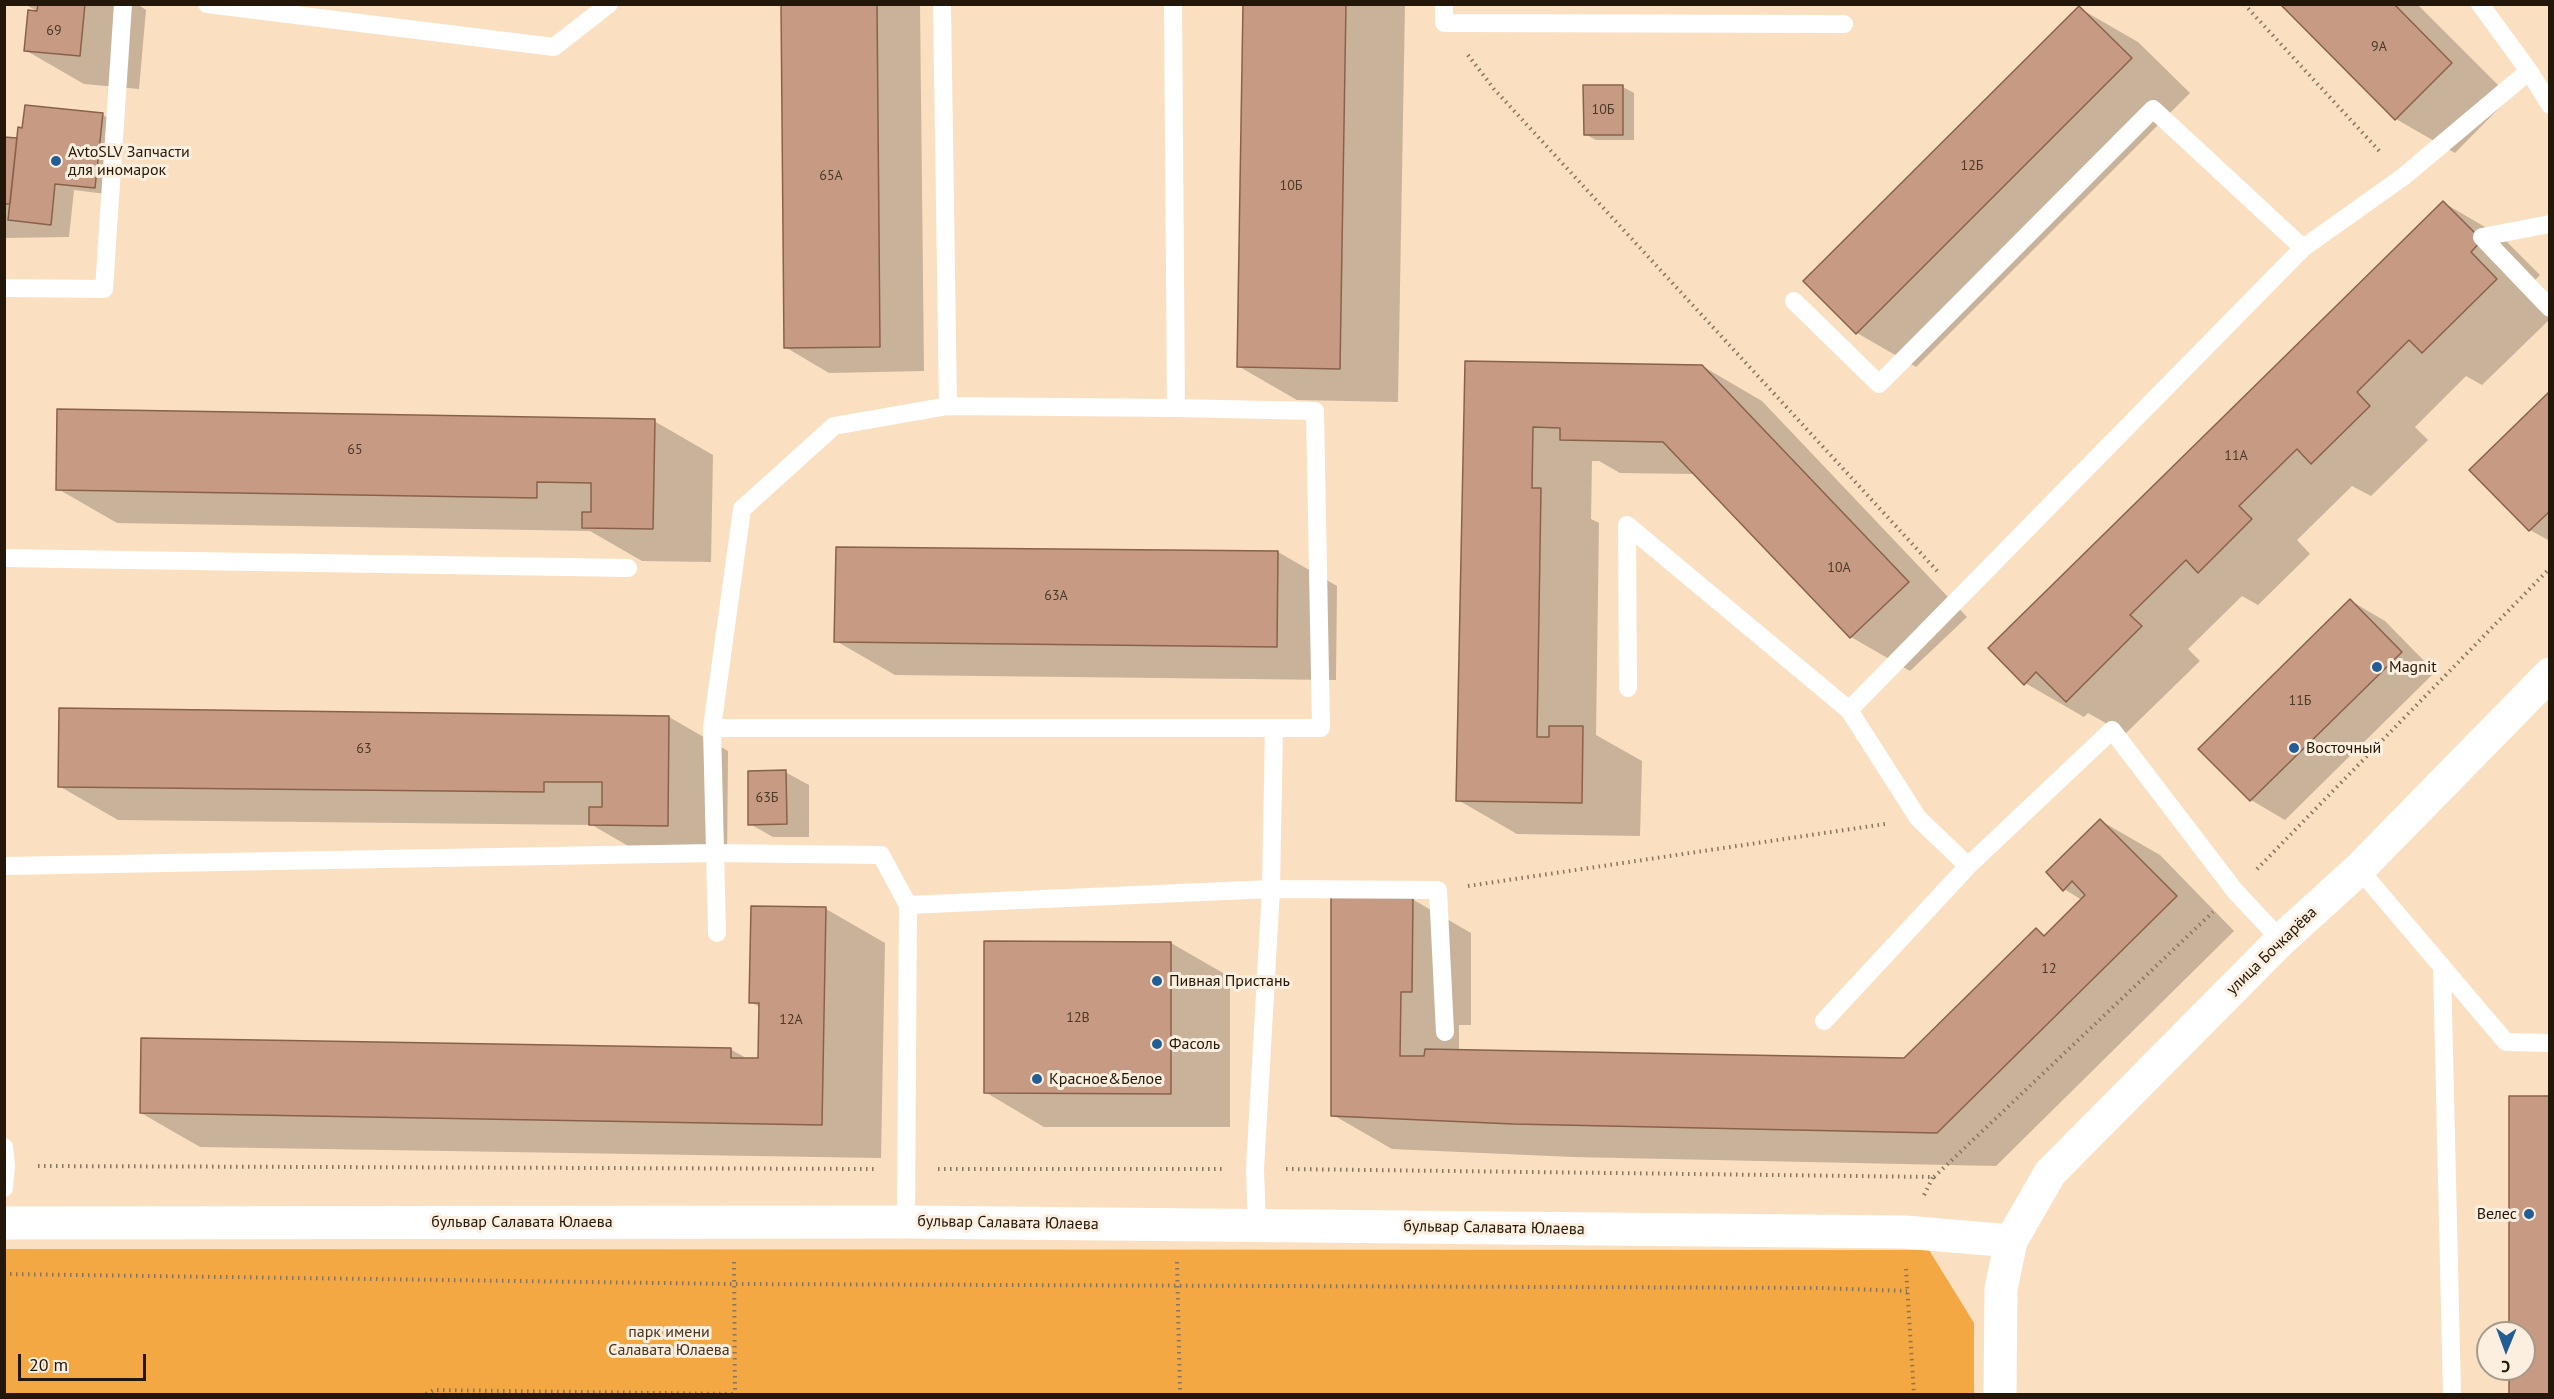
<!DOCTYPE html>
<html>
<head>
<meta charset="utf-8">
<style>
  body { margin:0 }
  #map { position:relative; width:2554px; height:1399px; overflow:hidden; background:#fadfc0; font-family:"PT Sans",sans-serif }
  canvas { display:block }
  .frame { position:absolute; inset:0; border:6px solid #221708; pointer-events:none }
  .north { position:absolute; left:2476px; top:1321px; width:60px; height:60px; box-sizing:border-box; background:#fcefdf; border:2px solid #a59989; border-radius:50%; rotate:181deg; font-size:16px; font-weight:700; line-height:24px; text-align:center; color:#221708 }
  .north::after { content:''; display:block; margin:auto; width:21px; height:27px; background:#235d95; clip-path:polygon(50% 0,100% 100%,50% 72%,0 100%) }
  .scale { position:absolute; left:18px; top:1354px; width:128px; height:27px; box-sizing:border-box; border:3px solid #221708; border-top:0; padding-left:8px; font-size:18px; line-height:21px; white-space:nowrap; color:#221708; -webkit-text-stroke:4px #fcefdf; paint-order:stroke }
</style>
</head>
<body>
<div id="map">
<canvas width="2554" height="1399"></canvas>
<div class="frame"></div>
<div class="north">С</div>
<div class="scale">20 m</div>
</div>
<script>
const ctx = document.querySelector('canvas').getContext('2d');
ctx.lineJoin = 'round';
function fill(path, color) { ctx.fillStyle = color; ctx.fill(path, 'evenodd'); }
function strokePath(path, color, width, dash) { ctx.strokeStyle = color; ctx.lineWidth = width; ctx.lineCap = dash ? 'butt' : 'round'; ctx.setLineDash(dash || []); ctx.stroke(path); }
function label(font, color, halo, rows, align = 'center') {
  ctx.font = font + ' "PT Sans",sans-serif'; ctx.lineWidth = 6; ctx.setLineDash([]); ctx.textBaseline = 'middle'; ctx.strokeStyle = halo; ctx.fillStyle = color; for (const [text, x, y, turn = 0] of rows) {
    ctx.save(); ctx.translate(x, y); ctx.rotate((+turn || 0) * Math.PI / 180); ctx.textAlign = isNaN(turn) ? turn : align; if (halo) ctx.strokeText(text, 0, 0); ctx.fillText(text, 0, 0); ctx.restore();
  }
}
const green = new Path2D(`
  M5,1249L1929,1250L1974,1323V1394H5Z`);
const shadow = new Path2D(`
  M15,4H137L146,10L139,89L84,84L25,50L41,13L28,6Z
  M783,4H920L924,371L829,373L785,347Z
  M1245,4H1405L1398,402L1297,400L1238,366Z
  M2282,4H2417L2510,97L2455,153L2396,119Z
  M2079,8L2138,42L2190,93L1916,367L1857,333Z
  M1623,87L1634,93V140H1596L1585,134Z
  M103,115L114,121L106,194L74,190L69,237L4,238V138L18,140Z
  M2444,203L2502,237L2540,275L2528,287L2550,308V319L2482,385L2466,376L2415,427L2428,440L2371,496L2352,486L2297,540L2310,554L2258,605L2242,596L2188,649L2200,661L2125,734L2088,713L2084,717L2025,683Z
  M1467,362L1702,366L1762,401L1967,617L1910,671L1851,637L1696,474L1620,473L1599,461H1592L1591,519L1599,523L1596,735L1642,761L1640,836L1517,834L1458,800Z
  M2549,394H2550V541L2530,530L2471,470Z
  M654,421L713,455L711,562L642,561L590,531L117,523L58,489Z
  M1278,552L1337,586L1336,680L895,675L836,641Z
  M2351,601L2385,621L2435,672L2285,820L2251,800L2200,749Z
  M60,709L669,717L728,751L727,860L649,858L592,825L118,820L59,786Z
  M785,772L809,785V837H773L750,824Z
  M2101,821L2160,855L2234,931L1996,1166L1573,1157L1392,1149L1333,1115L1412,899L1471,933V1025H1459V1051L1904,1060L2037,930L2046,936L2082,900L2064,889Z
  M826,909L885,943L881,1158L200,1147L141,1113L730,1049L748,1059L760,1060L761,1008L751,1002Z
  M985,943H1171L1230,977V1127H1044L985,1092Z
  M2550,1097V1394H2511V1369H2524V1333H2511Z`);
const building = new Path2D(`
  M38,4H85L80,56L24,51L28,10L37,11Z
  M781,4H877L880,347L784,348Z
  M1243,4H1346L1340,369L1237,367Z
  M2280,4H2394L2452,63L2395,120Z
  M2079,6L2132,58L1856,334L1803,281Z
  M1583,85H1623V135H1584Z
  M25,105L103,113L95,188L55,184L51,225L8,220L18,127L22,128Z
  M4,137L17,138L10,204H4Z
  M2443,201L2482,240L2471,252L2497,279L2422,353L2409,340L2357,392L2370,406L2311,464L2297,449L2239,506L2252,519L2198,573L2186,560L2130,615L2142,626L2066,702L2036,672L2024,685L1988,648Z
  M1465,361L1702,365L1909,582L1850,638L1663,442L1560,440V428L1533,427L1532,488H1541L1537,737H1549V726H1583L1582,803L1456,801Z
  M2549,392L2550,511L2529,531L2469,470Z
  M57,409L655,419L653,529L582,528V512H591V483L537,482V498L56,490Z
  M836,547L1278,551L1277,647L834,642Z
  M2350,599L2402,652L2250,801L2198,749Z
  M59,708L669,716L668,826L589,825V807H602V782H544V792L58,787Z
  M786,770L787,824L748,825V771Z
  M2100,819L2177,896L1937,1133L1513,1124L1331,1116V897L1413,898L1412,992H1401L1400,1056H1424L1425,1049L1904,1058L2036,928L2044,936L2085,895L2072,881L2063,891L2046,872Z
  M751,906L826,907L822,1125L140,1113L141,1038L731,1048V1058H758L759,1003H749Z
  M984,941L1171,942V1094L984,1093Z
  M2509,1096H2550V1394H2509V1369H2524V1333H2509Z`);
const path = new Path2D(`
  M2244,4L2382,154
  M1468,55L1494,89L1939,573
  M2257,869L2550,568
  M1468,886L1885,824
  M38,1166L876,1169
  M938,1169H1224
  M1286,1169L1934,1177L2213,912
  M1924,1195L1933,1177
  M734,1262L735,1394
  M1177,1262L1180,1394
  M1906,1269L1914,1394
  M4,1274L734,1284L1820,1288L1907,1291
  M426,1394L434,1390L735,1394`);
const lane = new Path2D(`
  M207,4L554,47L609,4
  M942,4L948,406L1176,408L1173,4
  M1444,4V23L1844,24
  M2480,4L2529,71L2550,105
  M2550,224L2482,237L2550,308
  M4,288L104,289L123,4
  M1794,301L1879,384L2153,109L2303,248
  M4,558L628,568
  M1628,688L1627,525L1849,710L1918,818L1968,866
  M1849,710L2303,248L2403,177L2529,71
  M712,728H1321L1315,411L1176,408
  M4,866L713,853L881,855L908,905L906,1222
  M2359,869L2506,1042L2550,1043
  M908,905L1271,889L1438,890L1445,1032
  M717,933L712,728L742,509L834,426L948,406
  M2442,966L2452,1394
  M1824,1021L1968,866L2112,730L2235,891L2281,940
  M4,1147L6,1166L4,1188
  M1257,1226L1255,1169L1271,889L1274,728`);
const street = new Path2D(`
  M4,1223L906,1222L1905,1232L2011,1241
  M2000,1394L2001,1289L2011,1241L2050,1173L2281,940L2359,869L2550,674`);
const markers = [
  [56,161,6,"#235d95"],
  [2377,667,6,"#235d95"],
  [2294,748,6,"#235d95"],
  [1157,981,6,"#235d95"],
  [1157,1044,6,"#235d95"],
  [1037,1079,6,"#235d95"],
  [2529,1214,6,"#235d95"]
];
const numberNames = [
  ["69",54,31],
  ["9А",2379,47],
  ["10Б",1603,110],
  ["12Б",1972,166],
  ["65А",831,176],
  ["10Б",1291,186],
  ["65",355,450],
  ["11А",2236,456],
  ["10А",1839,568],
  ["63А",1056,596],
  ["11Б",2300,701],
  ["63",364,749],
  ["63Б",767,798],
  ["12",2049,969],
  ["12В",1078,1018],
  ["12А",791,1020]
];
const poiNames = [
  ["AvtoSLV Запчасти",68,152],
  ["для иномарок",68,170],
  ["Magnit",2389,667],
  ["Восточный",2306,748],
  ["Пивная Пристань",1169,981],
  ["Фасоль",1169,1044],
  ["Красное&Белое",1049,1079],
  ["Велес",2517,1214,"right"]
];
const streetNames = [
  ["улица Бочкарёва",2272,951,-44],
  ["бульвар Салавата Юлаева",522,1222],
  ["бульвар Салавата Юлаева",1008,1223,1],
  ["бульвар Салавата Юлаева",1494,1228,1]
];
const parkNames = [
  ["парк имени",669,1332],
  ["Салавата Юлаева",669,1350]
];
fill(green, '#f3a844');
fill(shadow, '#0003');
fill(building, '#c79b83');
strokePath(building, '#89614a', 1.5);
strokePath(path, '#87755e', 4, [1.5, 4.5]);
strokePath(lane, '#fff', 18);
strokePath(street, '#fff', 33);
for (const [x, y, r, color] of markers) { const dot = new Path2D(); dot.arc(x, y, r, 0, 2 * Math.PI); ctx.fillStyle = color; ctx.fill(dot); strokePath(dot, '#fcefdf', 2); }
label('14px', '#4b3827', null, numberNames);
label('16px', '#221708', '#fcefdf', poiNames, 'left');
label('16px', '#221708', '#fcefdf', streetNames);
label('16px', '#463522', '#fcefdf', parkNames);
</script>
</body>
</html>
